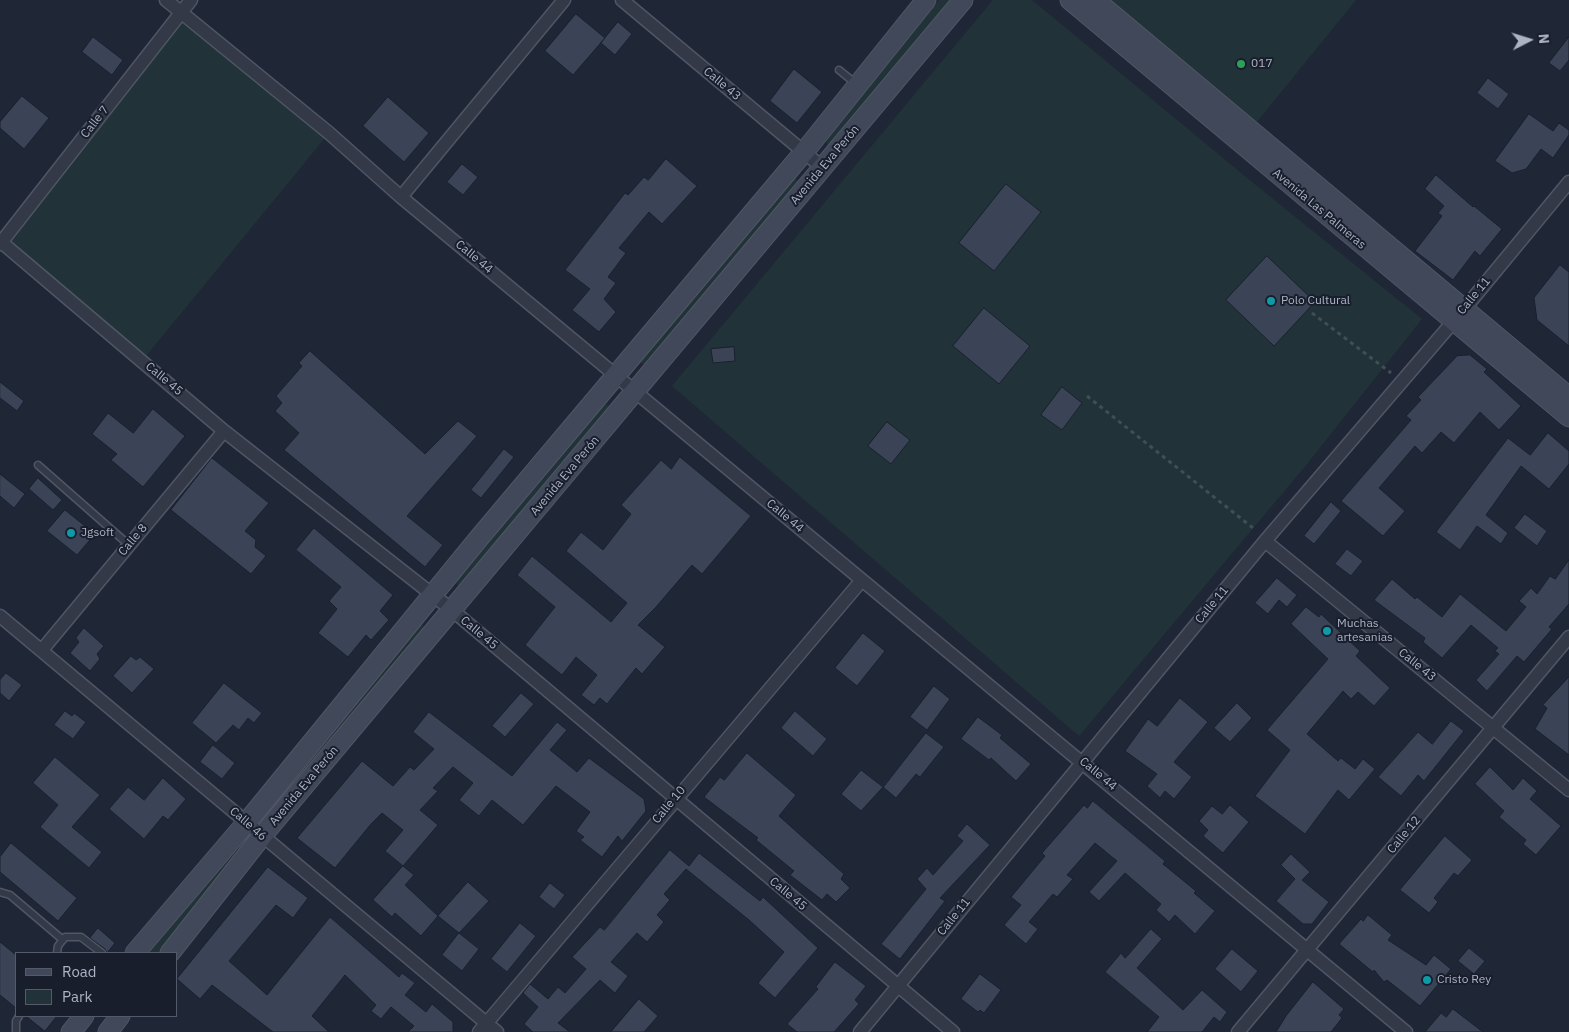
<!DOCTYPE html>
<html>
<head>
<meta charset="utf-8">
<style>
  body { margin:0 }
  #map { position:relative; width:1569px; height:1032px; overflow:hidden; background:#1f2737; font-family:"IBM Plex Sans",sans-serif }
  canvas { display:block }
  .legend { position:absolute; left:15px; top:952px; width:162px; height:65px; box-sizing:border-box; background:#181e2c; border:1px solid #545a69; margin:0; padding:6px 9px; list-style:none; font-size:15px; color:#adb3c4 }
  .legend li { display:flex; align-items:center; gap:10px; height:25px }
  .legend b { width:25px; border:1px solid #545a69 }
  .north { position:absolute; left:1504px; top:15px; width:50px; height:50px; -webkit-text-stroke:4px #181e2c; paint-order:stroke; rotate:85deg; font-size:14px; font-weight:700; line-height:20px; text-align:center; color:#adb3c4 }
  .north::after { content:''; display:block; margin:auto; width:18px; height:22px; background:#adb3c4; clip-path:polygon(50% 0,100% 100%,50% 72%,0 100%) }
</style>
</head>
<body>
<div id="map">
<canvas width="1569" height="1032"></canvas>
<ul class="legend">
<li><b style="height:6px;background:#40485a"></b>Road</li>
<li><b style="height:14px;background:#213338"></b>Park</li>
</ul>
<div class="north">N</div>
</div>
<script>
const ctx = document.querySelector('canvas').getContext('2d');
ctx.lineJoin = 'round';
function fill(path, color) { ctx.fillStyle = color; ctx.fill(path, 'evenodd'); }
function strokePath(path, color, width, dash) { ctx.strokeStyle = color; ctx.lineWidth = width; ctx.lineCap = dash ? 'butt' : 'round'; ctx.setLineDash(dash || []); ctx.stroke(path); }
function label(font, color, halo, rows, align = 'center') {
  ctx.font = font + ' "IBM Plex Sans",sans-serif'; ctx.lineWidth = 4; ctx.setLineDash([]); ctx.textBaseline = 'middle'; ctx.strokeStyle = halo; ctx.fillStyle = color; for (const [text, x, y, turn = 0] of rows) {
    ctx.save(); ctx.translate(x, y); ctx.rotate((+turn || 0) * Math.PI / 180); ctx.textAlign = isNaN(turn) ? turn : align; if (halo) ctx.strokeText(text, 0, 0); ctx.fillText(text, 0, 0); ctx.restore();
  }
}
const green = new Path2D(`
  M939,0H954L828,147L825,137Z
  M993,0H1032L1252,182L1422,319L1307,464L1079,736L672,386Z
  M1103,0H1356L1252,128Z
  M180,12L329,133L142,361L2,242Z
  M795,179L799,181L800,184L645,365L641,363V359L791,180Z
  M607,404L611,409L461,588L456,583L458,579L602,406Z
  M421,624L426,628L275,811L271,810L270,805Z
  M234,851L237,853L161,953H146Z`);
const building = new Path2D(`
  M576,14L605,38L573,75L545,51Z
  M618,22L632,34L615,55L601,43Z
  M93,37L123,60L112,75L82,52Z
  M1569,37V60L1560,71L1549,63Z
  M794,69L822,92L797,123L770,101Z
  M1488,78L1509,94L1498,109L1477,93Z
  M22,96L49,118L24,149L0,128V122Z
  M388,97L429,133L404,162L363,126Z
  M1529,114L1553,131L1559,123L1569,130V135L1553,158L1541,149L1526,169L1512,173L1495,161Z
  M666,159L697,186L662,224L649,212L619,248L626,253L608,277L616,283L604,299L616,312L599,332L572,310L590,289L565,270L625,193L628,195L644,177L648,180Z
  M462,164L478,177L463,195L447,182Z
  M1436,175L1473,207L1474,206L1502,229L1480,256L1475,251L1453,280L1415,251L1442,216L1438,213L1444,206L1425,189Z
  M1006,184L1041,212L994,271L959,243Z
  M1267,256L1315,302L1274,346L1226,300Z
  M1560,265L1569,272V346L1537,320L1534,298Z
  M984,308L1030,346L999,384L953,346Z
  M734,347L735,361L713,363L711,349Z
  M310,351L425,454L458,421L477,436L407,516L443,545L425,567L284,450L299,433L275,411L282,403L276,396L302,366L299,363Z
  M1470,355L1487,369L1484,372L1521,406L1499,430L1480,412L1454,443L1441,432L1422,453L1415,446L1379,488L1405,511L1383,536L1341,501L1411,420L1406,416L1421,400L1418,397L1457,356Z
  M0,382L24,401L17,411L0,398Z
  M1062,387L1082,403L1062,430L1041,415Z
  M153,409L185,436L143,487L111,460L117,454L92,434L108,413L133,433Z
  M887,422L910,440L891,464L868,446Z
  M1548,433L1569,451V464L1549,489L1521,466L1486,515L1508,533L1501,544L1477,526L1460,550L1436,532L1508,438L1530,455Z
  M504,449L514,457L481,498L471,490Z
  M680,457L751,516L702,574L692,565L656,607L638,625L665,647L642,674L636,668L607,704L600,698L594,705L581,695L597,675L576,657L562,675L525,645L555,607L517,575L532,556L611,622L627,603L566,551L581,532L603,550L631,514L621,505L661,460L671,469Z
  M212,458L269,503L245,531L256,540L255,547L266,556L251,574L171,510Z
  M0,474L25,494L14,508L0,496Z
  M38,478L62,500L53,510L29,489Z
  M1331,502L1341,511L1314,544L1304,536Z
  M65,510L95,534L77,555L47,531Z
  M1525,514L1547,531L1537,546L1514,528Z
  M314,528L393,595L380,611L389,620L371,640L366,635L348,657L318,633L337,609L329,601L341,587L296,550Z
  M1347,549L1363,561L1351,576L1335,564Z
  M1569,560V604L1549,627L1552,629L1524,662L1517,656L1487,691L1476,680L1499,654L1495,651L1498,648L1471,625L1442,658L1423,642L1425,638L1374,600L1392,579L1415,599L1417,597L1442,617L1460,594L1506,631L1526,607L1519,601L1531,588L1537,594L1550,576L1555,579Z
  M1277,578L1297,595L1287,607L1279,600L1268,614L1255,603Z
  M1306,607L1319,617L1321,614L1360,651L1356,656L1390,688L1374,706L1358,692L1351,699L1343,691L1307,734L1338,761L1341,758L1355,769L1363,759L1375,769L1349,800L1338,790L1305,834L1255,796L1290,750L1267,730L1328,659L1291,624Z
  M84,628L104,646L97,654L100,659L90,671L70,653L79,642L76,638Z
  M863,633L885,651L857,686L835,668Z
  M131,656L136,660L140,657L154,669L132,693L113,676Z
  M6,673L22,685L9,701L0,693V680Z
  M1569,677V755L1535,729L1547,708L1543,705Z
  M224,683L262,713L254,723L248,718L239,730L233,725L216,743L192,723Z
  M934,686L950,699L927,730L910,717Z
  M521,693L534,704L505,737L492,726Z
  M1180,698L1208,722L1174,762L1192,777L1174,799L1165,791L1160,798L1147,786L1157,774L1125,751L1148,719L1157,726Z
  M1237,703L1252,718L1230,742L1214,728Z
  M65,711L72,716L74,713L86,722L73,739L54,725Z
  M795,711L827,739L813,756L781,728Z
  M429,712L512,776L557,722L567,730L550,750L577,772L589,758L644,799L646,811L622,841L618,836L602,857L580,840L584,837L576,831L590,812L556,786L523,825L492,800L479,816L459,800L473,783L453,767L433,788L438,791L420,810L438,825L403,866L385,851L403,830L382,813L371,824L335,868L297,838L362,761L393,786L410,767L414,770L434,749L413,732Z
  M978,717L1002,735L1000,738L1031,764L1016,781L991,758L989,760L961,739Z
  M1451,721L1464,731L1424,781L1418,775L1401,796L1378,777L1418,732L1432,744Z
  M926,733L944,747L920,777L916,774L896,798L883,787L861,811L841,794L861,770L883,787Z
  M213,745L235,763L222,779L200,762Z
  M747,753L796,795L779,816L844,874L841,879L850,888L836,902L827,894L822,900L790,875L794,871L756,840L758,838L704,797L720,777L724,780Z
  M55,757L100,795L72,827L102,852L89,868L40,827L58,805L33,783Z
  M1490,767L1513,790L1523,778L1537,791L1530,799L1561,826L1536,855L1523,844L1526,840L1499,817L1504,811L1475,784Z
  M163,778L186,799L168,820L163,816L144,839L109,809L128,787L144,800Z
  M1093,801L1165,861L1163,864L1196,891L1194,893L1215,911L1195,934L1175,915L1169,922L1156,910L1161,904L1125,873L1099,901L1089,892L1117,861L1095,843L1067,875L1073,879L1057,897L1053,894L1029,922L1038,929L1026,944L1004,925L1021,905L1011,897L1045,856L1042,853L1084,805L1087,808Z
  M1230,805L1249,822L1223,853L1203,836L1208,830L1199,821L1212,806L1222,814Z
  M967,824L990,845L940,898L945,901L900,959L881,944L926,889L917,879L927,868L933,875L963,841L957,836Z
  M1445,836L1472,860L1458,876L1454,873L1434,898L1438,902L1429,913L1400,890Z
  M11,843L77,898L58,921L0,872V857Z
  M670,850L689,866L699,853L760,901L763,897L818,948L775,998L758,983L784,952L749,920L686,869L664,894L670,900L657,915L664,922L647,942L637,933L611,962L628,976L615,993L600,980L558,1023L570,1032H533L524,1024L538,1007L523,993L530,984L548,999L558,987L565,993L586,969L572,957L600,927L604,930Z
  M1291,854L1310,872L1302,880L1329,902L1312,924H1303L1276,901L1295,879L1281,865Z
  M403,866L414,875L405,885L438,916L421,936L395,913L392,917L373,900Z
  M268,867L308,898L293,918L276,905L229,961L267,995L330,917L399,977L402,973L415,983L405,995L426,1012L432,1004L453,1022V1032H408L414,1026L391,1007L381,1019L371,1011L376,1005L345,975L312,1016L329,1032H273L212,985L200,999L177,979Z
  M468,882L489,901L459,933L438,916Z
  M550,883L565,895L554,909L539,897Z
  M1368,915L1392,935L1388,940L1426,965L1434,955L1451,969L1420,1006L1387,980L1384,982L1374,970L1373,972L1339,944L1361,919L1363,921Z
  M520,923L536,936L507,972L491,959Z
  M98,928L115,943L107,953L105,949L90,938Z
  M1151,929L1162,939L1137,968L1183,1010L1202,990L1227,1012L1220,1022L1214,1017L1202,1032H1147L1159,1017L1105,972L1121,953L1125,958Z
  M459,933L479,949L462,971L442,955Z
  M0,942L16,955V1008L0,995Z
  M1469,948L1485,961L1474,974L1458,961Z
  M1232,949L1258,971L1241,992L1215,969Z
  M835,962L866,986L855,1000L859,1004L834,1032H797L787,1024L818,989L816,987Z
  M980,974L1001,990L984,1013L980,1010L978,1012L961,999Z
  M1313,982L1344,1009L1339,1015L1342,1018L1331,1032H1276L1286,1016Z
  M639,999L658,1016L644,1032H611Z
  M1453,1009L1483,1032H1425L1441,1013L1446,1017Z
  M26,1016H57L45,1031Z`);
const path = new Path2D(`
  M1312,313L1391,373
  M1087,396L1253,528`);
const lane = new Path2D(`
  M839,70L855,83
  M38,465L129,545
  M0,892L10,895L63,940
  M57,953L58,946L65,937H81L102,953
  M16,1032V1021L19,1016`);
const street = new Path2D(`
  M166,0L329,133L401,197L1406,1032
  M622,0L823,168
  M401,197L564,0
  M0,241L224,431L452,610L953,1032
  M0,244L191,0
  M1265,541L1569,790
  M0,616L497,1032
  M42,650L224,431
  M479,1032L862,580
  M860,1032L1265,541L1465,308L1569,182
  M1238,1032L1569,637`);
const secondary = new Path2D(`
  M1070,0L1569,417
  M1095,0L1569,397
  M135,953L247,822L479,538L804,152L926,0
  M170,953L262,836L963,0
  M71,1032L84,1016
  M108,1032L120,1016`);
const markers = [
  [1241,64,5,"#2e9e5b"],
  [1271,301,5,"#0f9aa8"],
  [71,533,5,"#0f9aa8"],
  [1327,631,5,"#0f9aa8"],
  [1427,980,5,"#0f9aa8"]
];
const poiNames = [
  ["017",1251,64],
  ["Polo Cultural",1281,301],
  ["Jgsoft",81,533],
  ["Muchas",1337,624],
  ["artesanias",1337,638],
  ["Cristo Rey",1437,980]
];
const streetNames = [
  ["Calle 43",722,84,40],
  ["Calle 7",95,122,-52],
  ["Avenida Eva Perón",825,165,-50],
  ["Avenida Las Palmeras",1319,209,40],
  ["Calle 44",474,257,40],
  ["Calle 11",1474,296,-50],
  ["Calle 45",164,379,40],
  ["Avenida Eva Perón",565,476,-50],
  ["Calle 44",785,516,40],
  ["Calle 8",133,540,-50],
  ["Calle 11",1212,605,-50],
  ["Calle 45",479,633,40],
  ["Calle 43",1417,665,39],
  ["Calle 44",1098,774,40],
  ["Avenida Eva Perón",304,786,-50],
  ["Calle 10",669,805,-50],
  ["Calle 46",248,824,41],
  ["Calle 12",1404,835,-50],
  ["Calle 45",788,894,40],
  ["Calle 11",954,917,-51]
];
fill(green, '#213338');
fill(building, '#3b4457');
strokePath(building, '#1a202e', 1);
strokePath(lane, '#505665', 9);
strokePath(street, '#505665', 15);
strokePath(secondary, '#505665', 21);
strokePath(path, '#3f5055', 3, [4, 4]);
strokePath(lane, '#333947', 6);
strokePath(street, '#333947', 12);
strokePath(secondary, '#40485a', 19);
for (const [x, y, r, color] of markers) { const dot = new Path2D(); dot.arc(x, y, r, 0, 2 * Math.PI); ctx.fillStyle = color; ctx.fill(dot); strokePath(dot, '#181e2c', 2); }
label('12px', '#adb3c4', '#181e2c', poiNames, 'left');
label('12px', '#adb3c4', '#181e2c', streetNames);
</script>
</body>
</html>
